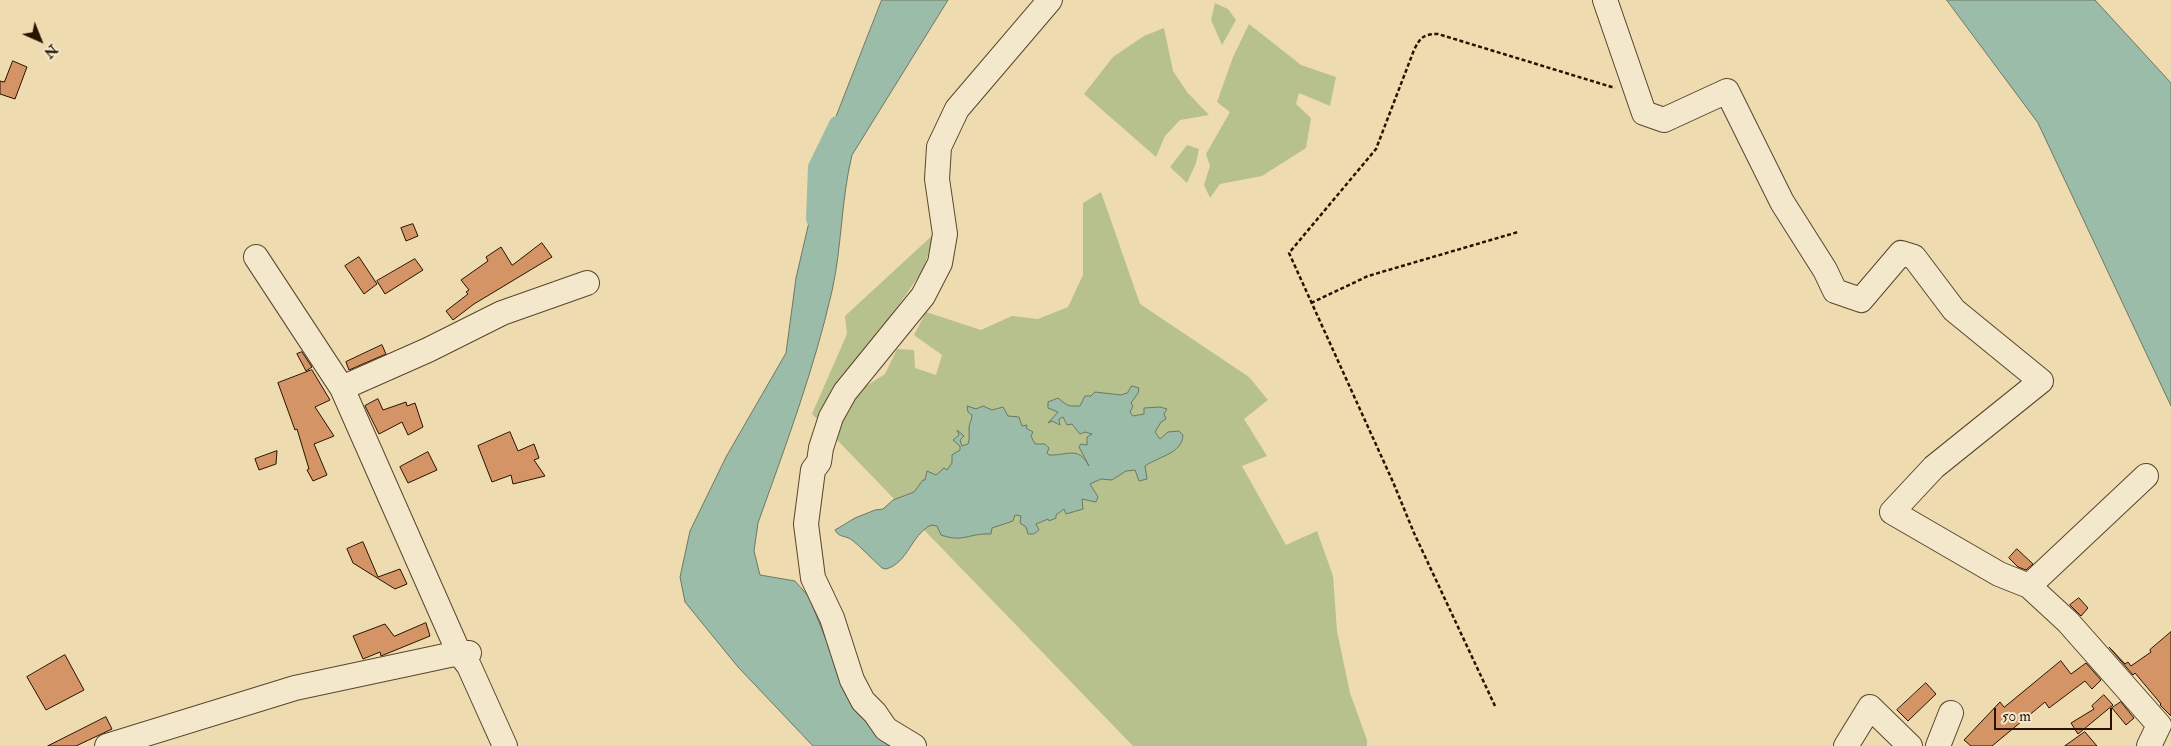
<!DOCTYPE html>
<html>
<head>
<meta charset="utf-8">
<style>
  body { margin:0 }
  #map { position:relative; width:2171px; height:746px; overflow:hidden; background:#eedcb0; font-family:"IM FELL Double Pica",serif }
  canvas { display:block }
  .north { position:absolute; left:15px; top:15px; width:50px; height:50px; -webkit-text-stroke:4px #f4e8cc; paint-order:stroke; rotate:136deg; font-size:14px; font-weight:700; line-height:20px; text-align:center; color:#271300 }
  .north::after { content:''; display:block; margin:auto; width:18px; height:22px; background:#271300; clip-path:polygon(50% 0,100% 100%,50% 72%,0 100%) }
  .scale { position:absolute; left:1994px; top:708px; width:118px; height:22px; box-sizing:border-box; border:2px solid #271300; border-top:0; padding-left:6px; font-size:15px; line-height:18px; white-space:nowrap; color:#271300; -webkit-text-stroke:4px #f4e8cc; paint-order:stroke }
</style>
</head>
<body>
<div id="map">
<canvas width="2171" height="746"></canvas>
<div class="north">N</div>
<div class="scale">50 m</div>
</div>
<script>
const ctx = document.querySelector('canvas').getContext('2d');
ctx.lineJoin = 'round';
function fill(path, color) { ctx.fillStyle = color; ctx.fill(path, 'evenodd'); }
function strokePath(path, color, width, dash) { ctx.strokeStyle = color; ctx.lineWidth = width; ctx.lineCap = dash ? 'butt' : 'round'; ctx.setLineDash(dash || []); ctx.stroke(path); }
const green = new Path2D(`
  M1215,3L1228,9L1236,20L1222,45L1211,20Z
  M1249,24L1301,65L1336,77L1330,106L1299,93L1296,104L1311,118L1306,148L1262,176L1220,184L1210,198L1204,185L1210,166L1206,154L1230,112L1217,102L1233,57Z
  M1164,28L1173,71L1187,92L1209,115L1180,120L1165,136L1156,157L1084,94L1113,57L1144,36Z
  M1187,145L1199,149L1196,163L1187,183L1170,167Z
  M1101,192L1140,304L1249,377L1268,400L1244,419L1267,456L1242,466L1286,545L1317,531L1333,576L1337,631L1350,693L1367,740V746H1133L812,414L847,334L845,316L935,233L923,270L861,359L860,390L885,374L897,349L914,350L915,368L936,375L942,355L914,335L926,312L981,330L1012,316L1038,319L1068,307L1083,275V203Z`);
const water = new Path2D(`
  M882,0H948L852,155C841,200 842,246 832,291C814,370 785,447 758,523L754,551L760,575L795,581L809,597L848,695L894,746H813L738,667L685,602L680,577L690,531L726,457L786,353L796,278L830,132Z
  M1947,0H2095L2171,83V406L2038,123Z
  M1132,386L1139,388L1138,393L1131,403L1133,406L1130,412L1133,416L1144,414V408L1160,407L1167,409L1164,414L1166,419L1161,422L1155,432L1160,439L1168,432L1179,431L1183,435C1182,454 1159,456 1145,466L1147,479L1139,481L1135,470L1126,471L1112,480L1101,479L1090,484L1098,497L1096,502L1082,499L1083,509L1066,514L1064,509L1056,515V518L1049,521L1048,519L1036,524L1039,530L1034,534H1028L1026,527L1020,523L1021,516L1015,515L1013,521L992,528L991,534C968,533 964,543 941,535L937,526L931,525C911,535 908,563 886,569L882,568C872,559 862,548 852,540C845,535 839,538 835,530L855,518L875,510L883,509L893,500L914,492L923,480H925L927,471L936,475L944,468L947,470L952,463V455L960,450V446L953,440L959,435L957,430L964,436L960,440L962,446L968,444C970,438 969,434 969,428C969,423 972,421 972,415L968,412L967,406L976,409L983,406L992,410L1003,407L1008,416L1019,417L1022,426L1027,425L1026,428L1033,432L1031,436L1035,444H1045L1049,448L1047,453L1049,455C1067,456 1078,445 1089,466L1079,447L1081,444L1087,445V437L1092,434L1085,432L1080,434L1072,424L1067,425L1063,417L1059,419L1060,425L1052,421L1048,423L1058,412L1048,408V402L1058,398C1069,407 1068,406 1080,406L1085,396H1091L1095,392L1121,395L1127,393Z`);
const canal = new Path2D(`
  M814,219L816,167L837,124`);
const building = new Path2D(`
  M13,61L27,67L15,99L0,94V81L4,82Z
  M413,224L418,236L406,241L401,228Z
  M542,243L552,257L474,304L453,320L446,311L468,294L466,292L469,290L461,280L488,261L486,257L501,247L512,265Z
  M359,257L377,284L364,294L345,266Z
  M415,259L423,270L385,294L377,281Z
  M382,345L386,354L349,370L346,362Z
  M302,352L312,367L306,371L297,354Z
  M312,370L330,400L315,407L334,436L314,444L327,475L313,481L307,470L309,469L297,429L295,430L278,383Z
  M378,399L383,410L406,402L407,406L415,403L423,427L408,435L402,422L379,434L365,406Z
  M510,432L518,451L534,444L539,458L534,460L545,476L513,484L511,475L492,482L478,446Z
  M277,451L276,464L259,470L255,459Z
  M428,452L437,470L408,483L400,467Z
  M363,542L378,577L400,569L407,584L395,589L353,563L347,549Z
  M2017,549L2033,564L2026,570L2018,567L2009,558Z
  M2079,598L2088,608L2081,616L2070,605Z
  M426,623L430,636L381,656L380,652L363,659L353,636L385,624L394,636Z
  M2171,632V716L2160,705L2161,704L2135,673L2133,675L2109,647L2125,664L2128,662L2131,666L2151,652L2150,650Z
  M65,655L84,690L46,710L27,677Z
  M2061,661L2071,674L2086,663L2101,680L2092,689L2085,681L2049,708L2045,702L1992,746H1971L1964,740L2000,702L2004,707Z
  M1926,683L1936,694L1908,721L1897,710Z
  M2104,695L2113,705L2078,734L2071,723L2094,709L2092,706Z
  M2121,702L2134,718L2126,725L2112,708Z
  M106,717L112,729L76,746H48Z
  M2085,732L2097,746H2065Z`);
const path = new Path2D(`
  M1311,303L1368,276L1518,232
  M1495,706L1414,533L1393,482L1289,253L1376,149L1414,50C1420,38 1423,34 1438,34L1615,88`);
const minor = new Path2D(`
  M1605,0L1644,113L1664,120L1727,91L1782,202L1825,270L1835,291L1861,300L1901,253L1914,257L1954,310L2041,381L1934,467L1892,512L1999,574L2029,586L2068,622L2159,725L2149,746
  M256,257L342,388L459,653L469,666L505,746
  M342,388L428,350L502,313L587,283
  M2029,586L2146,476
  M107,746L295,688L459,653H469
  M914,746L886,729L875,713L863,701L852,680L832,618L813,578L806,524L813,470L819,462L821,448L831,417L845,392L923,296L940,263L945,234L937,179L939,147L957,109L1050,0
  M1846,746L1870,707L1910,746
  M1938,746L1951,713`);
fill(green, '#b6c18d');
fill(water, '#9abca8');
strokePath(water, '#6c7865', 1);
strokePath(canal, '#9abca8', 16);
fill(building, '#d59466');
strokePath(building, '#271300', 1);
strokePath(minor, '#59452c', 26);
strokePath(path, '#271300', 2.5, [4, 2.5]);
strokePath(minor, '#f4e8cc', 24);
</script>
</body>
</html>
